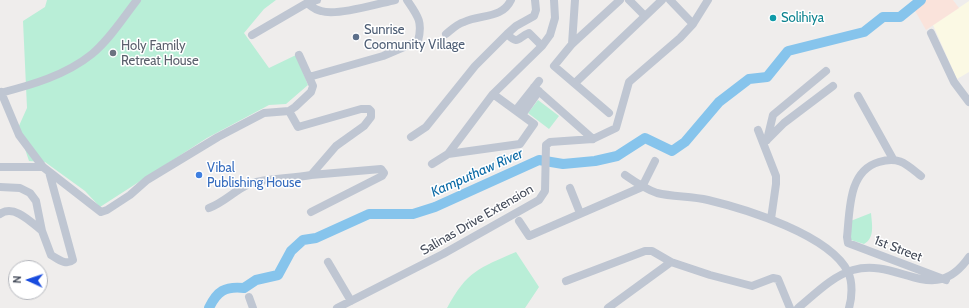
<!DOCTYPE html>
<html>
<head>
<meta charset="utf-8">
<style>
  body { margin:0 }
  #map { position:relative; width:969px; height:308px; overflow:hidden; background:#efedec; font-family:Cabin,sans-serif }
  canvas { display:block }
  .north { position:absolute; left:8px; top:260px; width:40px; height:40px; box-sizing:border-box; background:#fff; border:1px solid #b5b7bd; border-radius:50%; rotate:273deg; font-size:11px; font-weight:700; line-height:16px; text-align:center; color:#454c5a }
  .north::after { content:''; display:block; margin:auto; width:14px; height:18px; background:#184bde; clip-path:polygon(50% 0,100% 100%,50% 72%,0 100%) }
</style>
</head>
<body>
<div id="map">
<canvas width="969" height="308"></canvas>
<div class="north">N</div>
</div>
<script>
const ctx = document.querySelector('canvas').getContext('2d');
ctx.lineJoin = 'round';
function fill(path, color) { ctx.fillStyle = color; ctx.fill(path, 'evenodd'); }
function strokePath(path, color, width, dash) { ctx.strokeStyle = color; ctx.lineWidth = width; ctx.lineCap = dash ? 'butt' : 'round'; ctx.setLineDash(dash || []); ctx.stroke(path); }
function label(font, color, halo, rows, align = 'center') {
  ctx.font = font + ' Cabin,sans-serif'; ctx.lineWidth = 3; ctx.setLineDash([]); ctx.textBaseline = 'middle'; ctx.strokeStyle = halo; ctx.fillStyle = color; for (const [text, x, y, turn = 0] of rows) {
    ctx.save(); ctx.translate(x, y); ctx.rotate((+turn || 0) * Math.PI / 180); ctx.textAlign = isNaN(turn) ? turn : align; if (halo) ctx.strokeText(text, 0, 0); ctx.fillText(text, 0, 0); ctx.restore();
  }
}
const commercial = new Path2D(`
  M969,1V72L957,79L933,25Z`);
const medical = new Path2D(`
  M925,0H953L959,8L926,30L914,9Z`);
const green = new Path2D(`
  M47,0H276L264,9L244,33L269,68L296,55L308,85L286,104L269,105L207,138L100,207L85,191L45,162L29,161L18,128L27,108L23,21L45,7Z
  M538,100L559,116L549,129L528,113Z
  M871,213C872,225 875,238 864,244L851,240L848,222Z
  M516,252L539,287L525,308H447C467,271 479,268 516,252Z`);
const river = new Path2D(`
  M209,308C217,291 225,286 244,288L256,280L278,275L291,251L303,240L316,238L369,214H413L435,207L539,160L563,164L595,161L617,156L645,138L672,151L685,142L719,102L749,79L767,77L788,51L864,32L883,17H900L921,0`);
const minor = new Path2D(`
  M629,0L645,16
  M670,0L693,24
  M307,3C312,7 315,10 321,11C337,16 377,4 395,0
  M931,33L954,82L969,102
  M446,34C451,30 457,24 464,22C481,14 502,19 511,0
  M507,34C519,46 518,37 529,33L542,46
  M252,35L307,3L317,0
  M572,44L575,0
  M309,77L383,56L418,41C423,22 418,16 407,0
  M575,83L662,0
  M534,87L593,139
  M1,92L19,135L43,167L101,212L107,210L130,195L147,180L218,137L264,113L289,111L295,107L311,92L313,86L299,55
  M0,93C32,85 66,75 92,54C110,39 123,18 137,0
  M858,96L893,159
  M516,110L539,81
  M609,113L554,66L572,44L620,0
  M522,115L539,91
  M758,130L776,176V184L771,219
  M411,137L426,127L475,66L507,34L516,26L534,16L536,10L535,0
  M768,139L784,123L833,86
  M767,140L773,115L826,71
  M448,154L493,94L542,46L550,35L555,18L554,0
  M432,164L448,154L520,144L534,124L493,94
  M0,167H43
  M311,175L381,169L384,173L382,176L311,212
  M625,175C635,182 645,189 657,193C673,197 691,196 708,200C746,209 830,235 848,272C853,282 852,298 849,308
  M921,176C906,164 899,156 879,162C848,171 850,210 847,237L848,243L946,280
  M0,187L20,188L30,193L36,201L42,231L51,255C58,259 66,266 73,260L49,172
  M570,188L580,213
  M209,208C225,202 235,190 249,184C268,177 291,179 311,175L336,146L364,126L371,117V111L369,109H361L298,127L289,111
  M0,214C14,204 31,222 42,231
  M519,221L529,236L642,187L655,161
  M328,262L351,301
  M566,281L645,251H652L671,262L710,275L752,286L773,278L778,279L790,308
  M249,297L253,308
  M337,308L443,254L539,200L545,191L546,145L550,142L593,139L616,128L629,82L680,38L693,24L708,0
  M608,308L671,262
  M798,308C814,295 832,276 853,270C899,257 934,308 969,257`);
const markers = [
  [773,18,4,"#0f9aa8"],
  [356,37,4,"#5c6f8a"],
  [113,53,4,"#6b7280"],
  [199,175,4,"#3f7fe0"]
];
const cultureNames = [
  ["Solihiya",781,18]
];
const serviceNames = [
  ["Sunrise",364,30],
  ["Coomunity Village",364,45]
];
const worshipNames = [
  ["Holy Family",121,46],
  ["Retreat House",121,61]
];
const shopNames = [
  ["Vibal",207,168],
  ["Publishing House",207,183]
];
const streetNames = [
  ["Salinas Drive Extension",477,220,-30],
  ["1st Street",898,249,21]
];
const waterNames = [
  ["Kamputhaw River",477,173,-24]
];
fill(commercial, '#fbf9e4');
fill(medical, '#fae3db');
fill(green, '#b9eed7');
strokePath(river, '#86c4ec', 10);
strokePath(minor, '#bfc6d2', 8);
for (const [x, y, r, color] of markers) { const dot = new Path2D(); dot.arc(x, y, r, 0, 2 * Math.PI); ctx.fillStyle = color; ctx.fill(dot); strokePath(dot, '#fff', 1.5); }
label('13px', '#0d838f', '#fff', cultureNames, 'left');
label('13px', '#4e5e75', '#fff', serviceNames, 'left');
label('13px', '#5b616d', '#fff', worshipNames, 'left');
label('13px', '#366cbe', '#fff', shopNames, 'left');
label('13px', '#454c5a', '#fff', streetNames);
label('italic 14px', '#0b6aa6', '#fff', waterNames);
</script>
</body>
</html>
